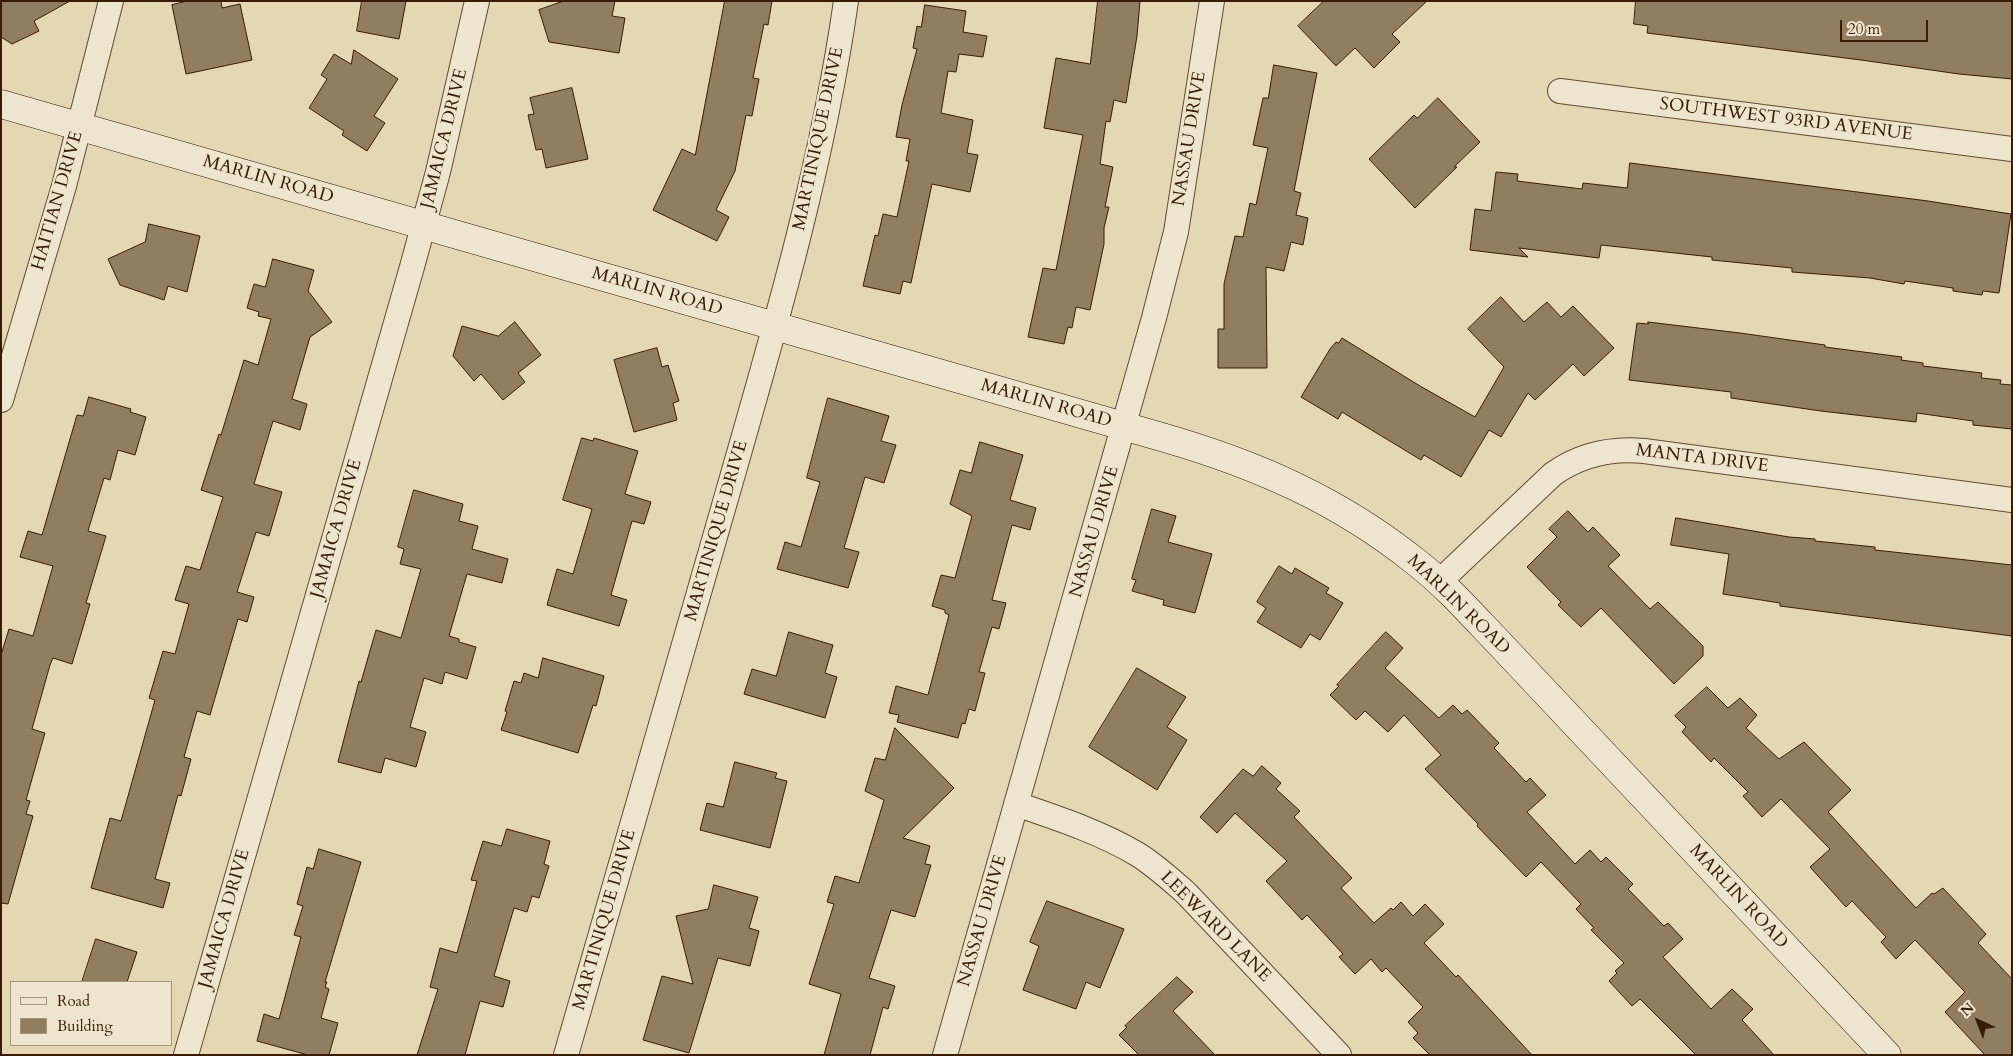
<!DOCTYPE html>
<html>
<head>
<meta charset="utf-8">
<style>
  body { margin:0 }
  #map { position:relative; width:2013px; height:1056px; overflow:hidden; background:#e3d7b4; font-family:Cardo,serif }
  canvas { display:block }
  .frame { position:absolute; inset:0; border:2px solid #391c04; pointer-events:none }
  .legend { position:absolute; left:10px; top:981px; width:162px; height:65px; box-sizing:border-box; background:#ede5ce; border:1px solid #a5957d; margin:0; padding:6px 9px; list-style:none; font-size:15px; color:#391c04 }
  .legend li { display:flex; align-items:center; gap:10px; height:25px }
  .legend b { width:25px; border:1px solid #a5957d }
  .north { position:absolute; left:1953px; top:996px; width:50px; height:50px; -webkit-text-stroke:4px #ede5ce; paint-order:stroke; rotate:317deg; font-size:14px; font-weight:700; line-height:20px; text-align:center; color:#391c04 }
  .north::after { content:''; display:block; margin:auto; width:18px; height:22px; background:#391c04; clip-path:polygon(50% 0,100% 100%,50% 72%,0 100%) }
  .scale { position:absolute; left:1840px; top:20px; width:88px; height:22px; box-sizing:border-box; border:2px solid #391c04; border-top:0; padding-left:6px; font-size:15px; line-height:18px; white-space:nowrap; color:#391c04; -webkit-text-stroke:4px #ede5ce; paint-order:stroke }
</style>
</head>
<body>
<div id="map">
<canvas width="2013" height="1056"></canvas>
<div class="frame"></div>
<ul class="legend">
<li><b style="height:6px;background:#ede5ce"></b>Road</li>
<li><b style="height:14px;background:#917d60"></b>Building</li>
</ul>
<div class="north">N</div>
<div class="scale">20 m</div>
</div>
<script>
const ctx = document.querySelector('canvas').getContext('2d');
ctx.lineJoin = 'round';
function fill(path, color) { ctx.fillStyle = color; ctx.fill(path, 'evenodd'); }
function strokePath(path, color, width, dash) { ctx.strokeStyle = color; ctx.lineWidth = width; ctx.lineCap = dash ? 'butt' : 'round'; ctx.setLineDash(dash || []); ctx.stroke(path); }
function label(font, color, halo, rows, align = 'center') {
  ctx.font = font + ' Cardo,serif'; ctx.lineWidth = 4.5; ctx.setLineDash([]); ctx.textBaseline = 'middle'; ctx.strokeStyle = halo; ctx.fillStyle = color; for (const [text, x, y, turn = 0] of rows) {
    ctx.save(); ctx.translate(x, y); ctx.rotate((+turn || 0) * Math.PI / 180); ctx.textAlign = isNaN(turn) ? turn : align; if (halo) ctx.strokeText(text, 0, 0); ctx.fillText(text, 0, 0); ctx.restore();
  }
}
const building = new Path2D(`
  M1,1H70L34,21L39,31L12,44L1,37Z
  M188,1H221L222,8L240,4L252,60L186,74L172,5Z
  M362,1H406L399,39L357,31Z
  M564,1H615L612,16L625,18L619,53L549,42L539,10Z
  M725,1H772L768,25L764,24L753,78L759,79L752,116L746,115L735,171L716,210L729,217L717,241L653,210L682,149L695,155Z
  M1098,1H1140L1137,36L1126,103L1114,100L1110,122L1106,121L1100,164L1113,167L1105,207H1109L1104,228V244L1090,310L1076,307L1072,328L1068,327L1064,344L1028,337L1043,268L1056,270L1083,135L1044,128L1056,58L1090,64Z
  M1324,1H1427L1392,34L1400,42L1374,68L1355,48L1336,66L1298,26Z
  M1636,1H2012V79L1959,74L1861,60L1647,33L1648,26L1634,24Z
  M925,5L966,11L963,32L987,36L983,57L959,54L956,72L948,71L941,113L973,120L967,153L978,155L970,192L932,184L911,283L903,281L900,294L863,286L875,235L878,236L883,214L897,217L909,161H906L910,139L896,137L902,105L917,49L913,48L917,26L921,27Z
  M354,50L398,79L374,116L385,123L367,151L342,135L344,131L309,108L327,79L321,75L334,54L351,64Z
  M1274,65L1317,73L1294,191L1301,193L1296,215L1308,218L1303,245L1291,242L1284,271L1266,267L1267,368H1218V329H1224V284L1235,236L1243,237L1250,203L1256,205L1268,148L1253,145L1263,98H1268Z
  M572,88L588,159L546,168L542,149L536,150L528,115L534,114L530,98Z
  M1438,98L1480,142L1454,167H1457L1415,208L1369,159L1414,115L1417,118Z
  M1630,163L1928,201L2011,214L1999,293L1983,291L1982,295L1953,291V288L1905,281L1904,284L1870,278L1792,272V268L1712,260V257L1601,245L1599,258L1519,248L1528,257L1470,250L1475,209L1491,211L1496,172L1518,174L1517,181L1582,189L1583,183L1627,188Z
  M149,224L200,236L187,292L168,286L164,300L120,285L108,259L145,242Z
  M273,259L314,270L308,291L332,322L310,337L292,399L307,404L300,430L273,421L254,484L282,492L269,536L256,532L237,592L254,597L247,622L238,619L210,715L197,711L184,757L191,759L181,796L178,795L155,879L170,883L163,908L91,888L110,818L121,821L155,700L149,698L163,651L175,654L189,604L175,600L186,566L200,570L223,497L201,490L219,434L221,435L244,360L258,365L271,319L258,316L259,312L247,308L254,284L265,287Z
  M1501,297L1524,322L1547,302L1561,317L1573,306L1614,348L1584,376L1573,364L1535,400L1528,393L1501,437L1489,430L1461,477L1424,455L1421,460L1342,412L1338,419L1301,397L1330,349L1336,342L1339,343L1342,338L1420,386L1475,417L1504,367L1468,329Z
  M515,322L541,355L518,373L525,382L503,400L481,374L474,381L453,356L462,326L498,336Z
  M1648,322L1740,333L1825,345V347L1902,357L1901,360L1923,363V366L1982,373L1981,378L2001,380L2000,384L2012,385V429L1973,425V421L1917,413L1916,422L1821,411L1731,398V392L1629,380L1637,323L1648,324Z
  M657,348L662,367L668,365L679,401L673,403L677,420L634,432L614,360Z
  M89,397L131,409L130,412L146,417L135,455L118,450L110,480L104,478L88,531L106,536L86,603L90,604L72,664L53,658L50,665L32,729L45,733L26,800L30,801L26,814L33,816L8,904L1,903V655L9,629L33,636L53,566L20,557L28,531L42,535L77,415L83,416Z
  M828,398L889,416L881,441L896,445L884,483L865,477L844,548L859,552L848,588L777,569L785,542L801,547L820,482L807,478Z
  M582,438L593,441L594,438L638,451L625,494L651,502L644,524L632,521L611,595L627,600L619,626L547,605L557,569L573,574L592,509L563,500Z
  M980,442L1023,455L1010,500L1036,508L1030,530L1012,525L992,600L1006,603L999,629L992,627L979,672L985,673L975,711L969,709L965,724L962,723L958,738L897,722L899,715L889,713L896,686L928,695L949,615L945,613V610L932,606L941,575L955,578L972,516L950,504L960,470L971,473Z
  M414,490L463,504L459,521L478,526L472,549L508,559L502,583L467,574L449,636L459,639V642L476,647L467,679L445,672L442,684L424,678L410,727L426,732L416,767L385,758L381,773L338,762L359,681L361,682L376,630L401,638L421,569L400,564L404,549L398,547Z
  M1152,509L1176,516L1168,542L1212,554L1195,613L1163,605L1164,600L1132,591L1136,580L1132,579Z
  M1568,511L1588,532L1593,527L1620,555L1608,566L1650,609L1658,602L1703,646V656L1674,684L1601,608L1581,627L1558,605L1561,602L1527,567L1557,537L1549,529Z
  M1676,518L1789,537L1815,539V541L1875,547V550L2012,565V636L1780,606V603L1723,594L1729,554L1671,545Z
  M1279,566L1292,574L1295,568L1329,588L1326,593L1343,603L1320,640L1310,634L1301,648L1257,622L1266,608L1257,602Z
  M789,632L833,645L825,673L837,677L825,718L744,694L752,669L776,676Z
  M1386,632L1403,648L1385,668L1439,718L1453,705L1462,714L1467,710L1499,743L1494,748L1526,782L1530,778L1546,795L1527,812L1575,864L1590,850L1601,862L1606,857L1633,884L1628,889L1664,926L1668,923L1683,939L1663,957L1711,1009L1732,989L1753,1009L1742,1020L1774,1055H1696L1640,999L1632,1006L1609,981L1617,973L1615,971L1624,963L1591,930L1594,928L1576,909L1581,904L1541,862L1526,877L1477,826L1478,824L1425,769L1441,755L1404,715L1388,732L1365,711L1356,720L1330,695L1339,686L1337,685Z
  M543,658L604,676L596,706L593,705L578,753L501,730L507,712L505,711L514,681L521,683L524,673L538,678Z
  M1137,668L1186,697L1167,727L1187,740L1157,790L1089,747Z
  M1707,687L1728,708L1740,698L1757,715L1746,728L1779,759L1804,742L1851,790L1828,812L1916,908L1932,893L1934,894L1943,888L1986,934L1978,943L2012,979V1055H1985L1945,1012L1965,992L1915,940L1896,959L1881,942L1886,937L1852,901L1846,907L1810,867L1830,849L1781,799L1762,817L1743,796L1748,792L1714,758L1711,762L1682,732L1686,727L1675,716Z
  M895,728L954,788L903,838L930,846L925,864L931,865L915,917L891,910L869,978L895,986L888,1009L883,1007L870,1055H824L841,994L809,984L834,904L827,902L835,876L859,883L884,800L865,791L875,758L885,760Z
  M735,762L777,773L775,778L787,781L770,848L700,830L707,803L723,807Z
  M1262,766L1281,783L1276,789L1300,811L1294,817L1352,878L1341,888L1374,923L1391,908L1393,910L1401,902L1413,916L1425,904L1444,924L1424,943L1456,977L1458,975L1532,1055H1430L1413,1038L1418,1033L1408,1022L1423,1007L1386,968L1382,972L1371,959L1355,974L1339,957L1343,954L1307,915L1302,920L1266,881L1287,861L1235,813L1217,833L1200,817L1243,769L1253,776Z
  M507,829L550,841L544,864L549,866L539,898L532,896L527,912L514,908L494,976L510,981L503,1007L480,1001L465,1055H417L438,989L430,987L440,948L457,953L477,881L471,880L483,841L501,846Z
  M319,849L361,862L325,982H327L325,987L329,989L321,1018L338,1023L329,1055H308L257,1041L264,1014L279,1019L301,937L294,935L303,906L297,904L307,867L313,869Z
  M714,885L758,897L749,928L759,931L750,966L718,958L689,1053L643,1040L662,976L693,984L676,916L708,909Z
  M1047,901L1124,929L1100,988L1086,982L1076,1009L1023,990L1039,946L1030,942Z
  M96,939L137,952L127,982H82Z
  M1177,977L1193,992L1173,1011L1215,1055H1139L1119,1035L1127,1027L1125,1026Z`);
const street = new Path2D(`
  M1560,91L2012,149
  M1,400L64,186L111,1
  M1439,582L1553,474C1580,455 1611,448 1644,451L2012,500
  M1016,804C1057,818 1100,832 1137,854C1155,865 1170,879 1186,893L1339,1055
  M186,1055L412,267L438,172L477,1
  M566,1055C619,870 672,686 725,502C772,338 822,170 846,1
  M945,1055L1154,318L1176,232L1212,1`);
const secondary = new Path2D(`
  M1,104L1165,438C1258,465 1340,501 1416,562C1447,586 1473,616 1500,644L1887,1055`);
const streetNames = [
  ["SOUTHWEST 93RD AVENUE",1786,120,7],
  ["JAMAICA DRIVE",445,139,-76],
  ["MARTINIQUE DRIVE",819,139,-78],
  ["NASSAU DRIVE",1190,139,-81],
  ["MARLIN ROAD",268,180,16],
  ["HAITIAN DRIVE",58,201,-74],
  ["MARLIN ROAD",657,292,16],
  ["MARLIN ROAD",1046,404,16],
  ["MANTA DRIVE",1702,459,7],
  ["JAMAICA DRIVE",337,529,-74],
  ["MARTINIQUE DRIVE",717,531,-74],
  ["NASSAU DRIVE",1095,532,-74],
  ["MARLIN ROAD",1458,605,44],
  ["MARLIN ROAD",1738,897,47],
  ["JAMAICA DRIVE",225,919,-74],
  ["MARTINIQUE DRIVE",605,920,-74],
  ["NASSAU DRIVE",983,921,-74],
  ["LEEWARD LANE",1215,927,45]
];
fill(building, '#917d60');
strokePath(building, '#391c04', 1);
strokePath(street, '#644b30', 26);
strokePath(secondary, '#391c04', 29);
strokePath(street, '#ede5ce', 24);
strokePath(secondary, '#ede5ce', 28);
label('18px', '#391c04', '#ede5ce', streetNames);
</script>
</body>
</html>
